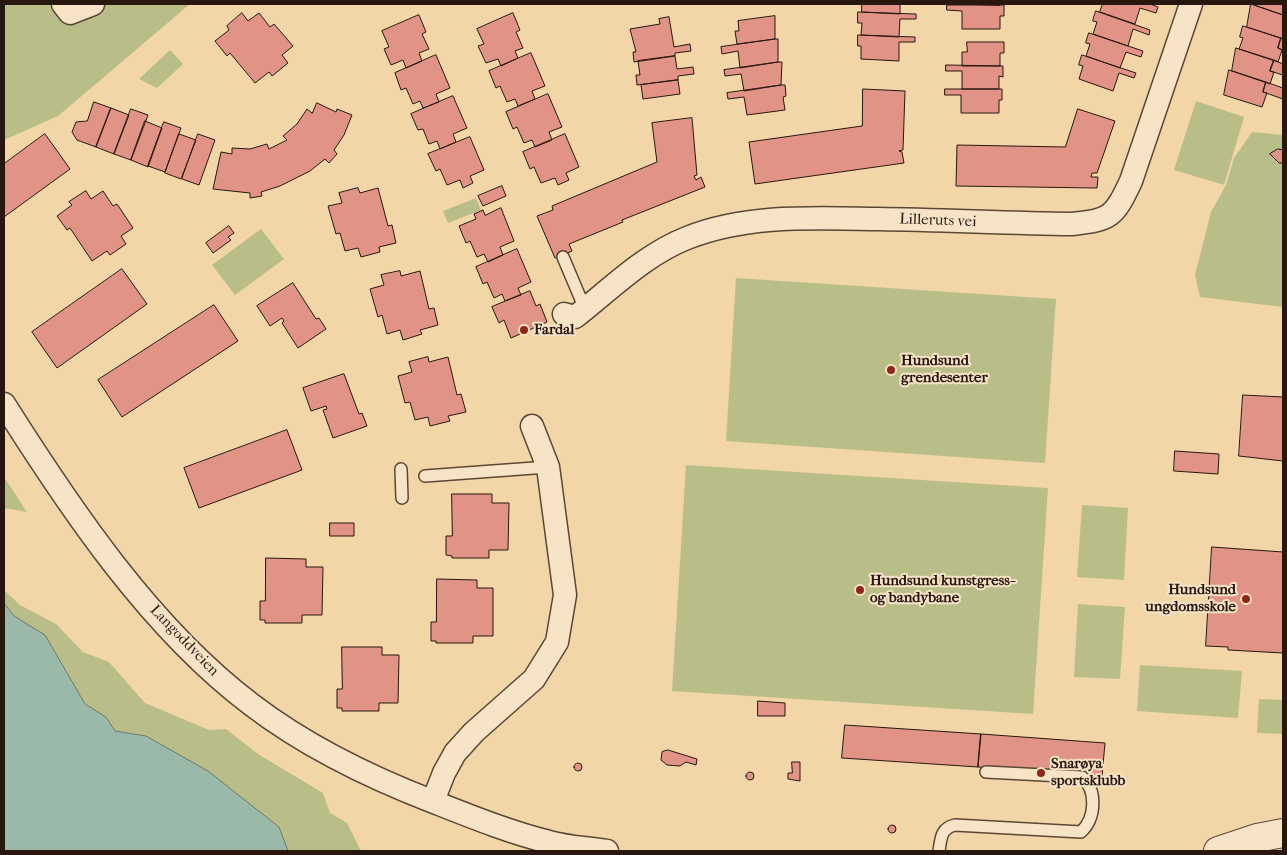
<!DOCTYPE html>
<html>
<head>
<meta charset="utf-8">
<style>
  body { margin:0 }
  #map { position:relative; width:1287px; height:855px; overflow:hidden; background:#f2d6a8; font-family:"IM FELL French Canon",serif }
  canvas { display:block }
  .frame { position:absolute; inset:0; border:5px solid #28170f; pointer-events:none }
</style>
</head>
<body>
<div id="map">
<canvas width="1287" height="855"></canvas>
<div class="frame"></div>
</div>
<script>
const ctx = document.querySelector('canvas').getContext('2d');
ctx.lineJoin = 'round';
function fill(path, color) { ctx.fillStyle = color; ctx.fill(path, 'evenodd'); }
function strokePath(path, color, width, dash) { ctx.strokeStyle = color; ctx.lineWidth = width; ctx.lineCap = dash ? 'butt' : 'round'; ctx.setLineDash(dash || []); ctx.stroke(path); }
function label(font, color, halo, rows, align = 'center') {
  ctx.font = font + ' "IM FELL French Canon",serif'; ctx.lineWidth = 4; ctx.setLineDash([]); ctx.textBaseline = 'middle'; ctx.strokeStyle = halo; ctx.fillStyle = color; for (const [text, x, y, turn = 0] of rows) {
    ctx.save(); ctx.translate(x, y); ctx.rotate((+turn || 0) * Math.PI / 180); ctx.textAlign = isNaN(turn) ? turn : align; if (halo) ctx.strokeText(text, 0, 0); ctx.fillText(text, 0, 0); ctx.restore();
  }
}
const green = new Path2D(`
  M4,4H190L58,116L4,140Z
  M170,50L183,64L157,88L139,79Z
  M1196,101L1244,117L1224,185L1174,170Z
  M1252,132L1283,135V307L1200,297L1195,275L1211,212L1226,185L1234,158Z
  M476,198L481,210L448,223L443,211Z
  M261,229L284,259L235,295L212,265Z
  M736,278L1056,299L1045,463L726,441Z
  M686,465L1048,488L1033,714L672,691Z
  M4,477L27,512L4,508Z
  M1082,505L1128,508L1124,580L1077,577Z
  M4,590L20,605L56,624L83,652L109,662L145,703L209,730L226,729L258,754L323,793L330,813L347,823L361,851H288L278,827L146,736L115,731L106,717L85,704L45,635L14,616L4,603Z
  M1078,604L1125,607L1120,679L1074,677Z
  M1140,665L1242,671L1238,718L1137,711Z
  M1259,699L1283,700V734L1257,733Z`);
const water = new Path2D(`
  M4,603L14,616L45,635L85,704L106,717L115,731L146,736L208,771L279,827L288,851H4Z`);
const building = new Path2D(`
  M862,4H900V14L862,12Z
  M962,4H1000V5Z
  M1103,4H1150L1158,7L1156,13L1140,8L1135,24L1100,12Z
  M1251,4L1283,15V39L1247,27Z
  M1255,4H1283V15L1254,5Z
  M947,5H1004V16H1000V29H962V11L947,10Z
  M1096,11L1150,30L1149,35L1133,29L1128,46L1093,34L1097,22L1093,21Z
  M858,12L916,14V19H900L899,37L861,35L862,23H858Z
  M242,13L248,21L259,13L270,27L274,24L293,46L282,55L288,63L272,76L269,72L255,83L230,53L227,56L215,41L229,30L227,26Z
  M513,13L520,30L516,32L523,48L515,51L518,58L501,66L498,59L486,63L478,46L484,44L477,29Z
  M419,15L426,32L422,34L429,49L419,53L422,61L406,68L403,60L391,65L384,49L389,47L382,31Z
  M775,16V39L737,44L735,31H739L738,21Z
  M669,17L674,47L690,44L691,51L675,53V56L634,62L633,52H636L630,29L660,24L659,19Z
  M1243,26L1281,38L1278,48L1282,50L1278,62L1239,49L1243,38L1240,37Z
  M1089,33L1143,51L1141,57L1126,52L1120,68L1086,56L1090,44L1086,43Z
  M858,35L915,37V42H899V61L861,59V46H858Z
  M1281,38L1283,39V50L1278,48Z
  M775,39H778V62L740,68L738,51L722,54L721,47Z
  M967,42H1004V53H1000V66H962V52H967Z
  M1236,48L1274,60L1270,71L1274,72L1270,84L1232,71Z
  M531,53L545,86L532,91L535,99L518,106L515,99L507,102L500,86L496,88L489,71Z
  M436,55L450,88L436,94L439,102L423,108L420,101L413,104L406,88L401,90L395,73Z
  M1082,55L1136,73L1134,78L1119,73L1113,91L1079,79L1083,66L1079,65Z
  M675,56L677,69L693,67L694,74L678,76V80L637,85L636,75H640L638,61Z
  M1274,60L1283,64V75L1270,71Z
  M778,62H782L781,85L744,91L741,74L725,76L724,70Z
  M946,65L1003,66V77L999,76V89H962V71H946Z
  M1229,70L1266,82L1263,92L1267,93L1262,107L1224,95Z
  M678,80L680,94L643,99L641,85Z
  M1266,82L1283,88V99L1263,92Z
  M781,85H785L786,96L783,97L785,110L747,115L744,97L728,99L727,93Z
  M863,89L905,91L903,150L899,151L902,152L904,163L755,184L749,142L862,126Z
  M945,89H1002V100H999V113H961V95H945Z
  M548,94L562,127L549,132L552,140L535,147L532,140L524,143L517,127L513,129L506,112Z
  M453,96L467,128L453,134L456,142L440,149L437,141L429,144L423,129L418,130L411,114Z
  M94,102L111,108L96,147L77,140L72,132L76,122L87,121Z
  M317,103L336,112L337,109L352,115L344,135L334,150L337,154L329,163L325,159L310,171L280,186L261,192L262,196L250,198V193L213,189L221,152L232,154V148L250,149L267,144L269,149L287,140L283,136L297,124L307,109L312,113Z
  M111,108L129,115L114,154L96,147Z
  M131,109L148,115L131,160L114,154Z
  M1078,109L1115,121L1097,173H1092L1091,177H1098L1097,188L956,186L957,145L1065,147Z
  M692,118L697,175L694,176L696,180L701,177L705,187L627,218L622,220L623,222L569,244L572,251L555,258L537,216L553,210L552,206L657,162L652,123Z
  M145,121L162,128L148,167L131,160Z
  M164,122L181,128L165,172L148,166Z
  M45,134L70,169L4,217V164Z
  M179,134L196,140L181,179L165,173Z
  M198,134L215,140L199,185L182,179Z
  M565,134L579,167L566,173L569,180L558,185L555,178L541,183L534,167L530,169L523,152Z
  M470,137L484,170L470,176L473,183L463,188L460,180L447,185L440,169L436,171L428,154Z
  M1278,149L1283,150V163H1279L1270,154Z
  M502,186L506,196L483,206L478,196Z
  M358,188L360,193L378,188L388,226L392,225L396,243L379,247L380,252L361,257L358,248L345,251L340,233L336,234L328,206L342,203L339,193Z
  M86,191L91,199L103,191L113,206L117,204L133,228L121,236L126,244L110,255L107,251L92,261L70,228L67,230L57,216L72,205L69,202Z
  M501,208L514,241L500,247L503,255L488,262L484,254L477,257L470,241L466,243L459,226L476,219L474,214L483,210L485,215Z
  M229,226L234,233L228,237L231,240L213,253L206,243Z
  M517,249L531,282L518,288L521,295L505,301L502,294L494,298L487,282L483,284L476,267Z
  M122,269L147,304L57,368L32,332Z
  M400,271L401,276L420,271L429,309L434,308L438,325L420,330L422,334L403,340L400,330L387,334L382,315L378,317L370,289L384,285L381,275Z
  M293,283L316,319L319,318L326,329L298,348L282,323L284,321L282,318L270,326L257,306Z
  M530,291L536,306L540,304L547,322L511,338L504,320L499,323L492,307Z
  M214,305L238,341L122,417L98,380Z
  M428,357L429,362L448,357L457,395L461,394L466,412L448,416L450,421L430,426L428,417L415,420L410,402L405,403L398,376L412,372L409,362Z
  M344,374L359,414L362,413L367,426L333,438L323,410L327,409L326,406L311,411L303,388Z
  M1243,395L1283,397V461L1239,456Z
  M287,430L302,470L199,508L184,468Z
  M1175,451L1219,454L1218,474L1174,471Z
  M452,494H492V503H509L508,550H489V558H452V556L446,555V536H452Z
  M330,523H354V536H330Z
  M1212,547L1283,552V653L1228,650V647L1206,646Z
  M266,558L306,559V567H323L322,615H302V623H265V620H260V601H265Z
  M437,579L477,580V588H493V636H473V643H436V641H431V622H436Z
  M342,647H382V655H399L398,703H379V711H342V708H337V689H342Z
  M758,701L785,703V716H758Z
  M845,725L981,734L978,767L842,758Z
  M981,734L1105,743L1102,776L978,767Z
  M668,750L697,759L696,765L686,762L680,766L667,765L661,760L662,752Z
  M792,762H800V781L788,779V773H792Z
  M574 767a4 4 0 1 1 8 0a4 4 0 1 1-8 0Z
  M746 776a4 4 0 1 1 8 0a4 4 0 1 1-8 0Z
  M888 829a4 4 0 1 1 8 0a4 4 0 1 1-8 0Z`);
const service = new Path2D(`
  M563,257L585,309
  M401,469L402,498
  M425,476L548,467
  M939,851C941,838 941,828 955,825L1081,832C1096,818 1097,790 1082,777L986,772`);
const minor = new Path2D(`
  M63,4L70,13L93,4
  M564,314L575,317C611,289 644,255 687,238C747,214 814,218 878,219C942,220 1007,223 1072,224C1111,220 1114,217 1131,181L1191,4
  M4,404C71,510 151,629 252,705C307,747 369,777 434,802C472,817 509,832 549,842C567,847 587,848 607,851
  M433,801L444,773L455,753L474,732L534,679L557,642L565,595L548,467L532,426`);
const tertiary = new Path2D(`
  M1218,851L1257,838L1283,833`);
const markers = [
  [524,330,5,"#8f2418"],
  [891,370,5,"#8f2418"],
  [860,590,5,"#8f2418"],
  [1246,599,5,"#8f2418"],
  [1041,773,5,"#8f2418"]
];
const streetNames = [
  ["Lilleruts vei",938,221,2],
  ["Langoddveien",184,641,46]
];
const poiNames = [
  ["Fardal",534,330],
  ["Hundsund",901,361],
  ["grendesenter",901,378],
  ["Hundsund kunstgress-",870,581],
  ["og bandybane",870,598],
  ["Hundsund",1236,590,"right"],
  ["ungdomsskole",1236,607,"right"],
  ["Snarøya",1051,764],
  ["sportsklubb",1051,781]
];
fill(green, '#b9be89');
fill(water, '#9bb9a8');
strokePath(water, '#6d786b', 1);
fill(building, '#e19386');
strokePath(building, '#28170f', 1);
strokePath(service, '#5a4735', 14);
strokePath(minor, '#5a4735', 25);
strokePath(tertiary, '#5a4735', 30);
strokePath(service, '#f7e4c6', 11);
strokePath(minor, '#f7e4c6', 22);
strokePath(tertiary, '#f7e4c6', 28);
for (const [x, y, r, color] of markers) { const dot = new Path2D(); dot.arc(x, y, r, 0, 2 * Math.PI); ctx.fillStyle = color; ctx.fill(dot); strokePath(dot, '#f7e4c6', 2); }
label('15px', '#28170f', '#f7e4c6', streetNames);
label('bold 15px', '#28170f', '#f7e4c6', poiNames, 'left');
</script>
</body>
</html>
